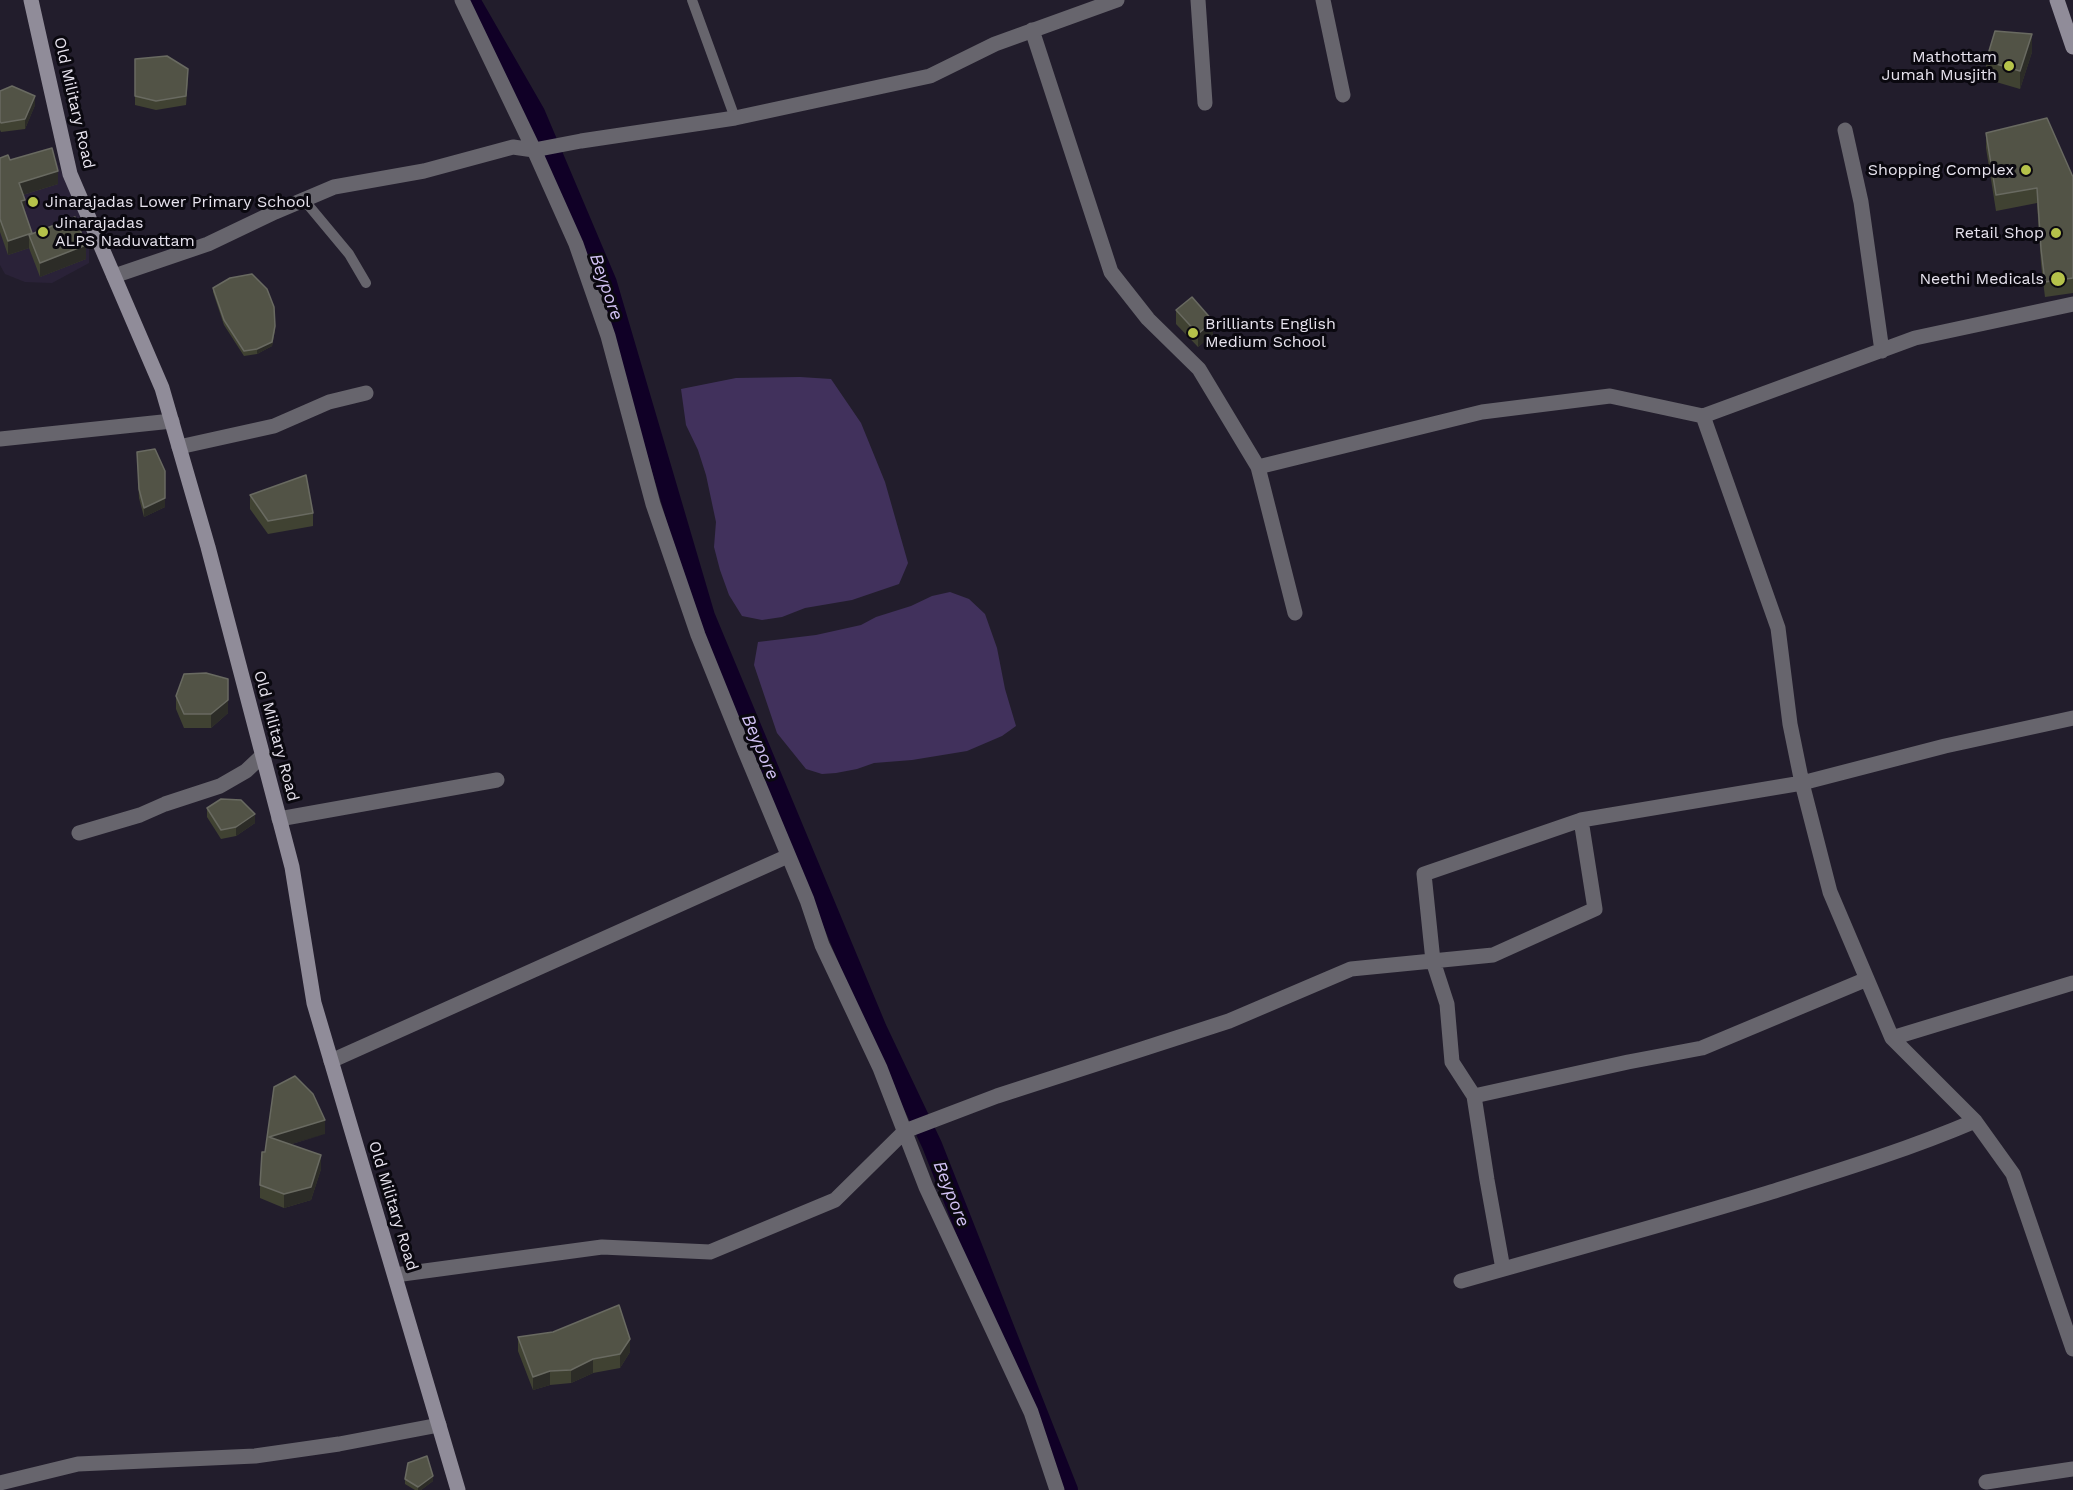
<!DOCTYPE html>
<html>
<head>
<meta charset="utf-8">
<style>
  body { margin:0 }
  canvas { display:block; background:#221d2c }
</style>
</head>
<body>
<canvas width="2073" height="1490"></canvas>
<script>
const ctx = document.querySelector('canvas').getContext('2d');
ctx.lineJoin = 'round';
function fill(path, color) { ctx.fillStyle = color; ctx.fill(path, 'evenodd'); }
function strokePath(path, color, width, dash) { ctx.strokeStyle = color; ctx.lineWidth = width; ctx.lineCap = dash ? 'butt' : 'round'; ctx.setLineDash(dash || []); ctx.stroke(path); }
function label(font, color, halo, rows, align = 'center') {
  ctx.font = font + ' "Work Sans",sans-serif'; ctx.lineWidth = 6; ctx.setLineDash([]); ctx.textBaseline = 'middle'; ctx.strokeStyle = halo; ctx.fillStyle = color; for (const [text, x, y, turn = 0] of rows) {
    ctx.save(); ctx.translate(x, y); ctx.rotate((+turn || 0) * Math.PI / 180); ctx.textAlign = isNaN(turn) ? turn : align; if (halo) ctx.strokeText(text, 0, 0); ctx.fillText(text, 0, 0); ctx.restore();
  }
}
const built = new Path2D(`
  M43,157L56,160L83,220L89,244V263L52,283L25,282L5,274L0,265V163Z`);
const green = new Path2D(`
  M800,377L831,379L861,423L885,482L908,563L899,584L852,600L805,608L782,617L762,620L742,616L729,595L720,570L714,547L716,522L706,475L698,450L686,425L681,389L736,378Z
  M950,592L969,599L985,614L997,648L1005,689L1016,726L1002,736L967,751L912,760L874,763L857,769L836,773L822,774L806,769L777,733L754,665L758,642L816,635L861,625L876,617L911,606L932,596Z`);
const canal = new Path2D(`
  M470,0L535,113L607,283L705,616L877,1029L932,1145L1068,1490`);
const service = new Path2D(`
  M692,0L735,118
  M304,200L349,254L366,283`);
const minor = new Path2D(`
  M462,0L534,150L576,244L608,336L653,504L698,635L744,749L807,900L822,945L880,1068L926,1187L1031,1412L1057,1490
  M1198,0L1205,103
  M1323,0L1343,95
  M1032,30L1111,272L1148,319L1199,369L1258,467L1295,613
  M1845,130L1861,202L1882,351
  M114,276L208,244L275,212L334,187L424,171L513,147L534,150L581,141L735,118L930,76L995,44L1117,0
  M2073,304L1915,338L1703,416L1778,628L1790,724L1802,783L1830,892L1892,1038L2073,983
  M0,439L172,421
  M179,447L274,426L329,402L366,393
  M1258,467L1482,412L1610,396L1703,416
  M279,819L497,780
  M79,833L140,815L165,804L220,786L246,771L263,755
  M331,1061L788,856
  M1474,1096L1628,1062L1702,1048L1867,979
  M1975,1121L2013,1174L2073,1349
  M1503,1269L1487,1180L1474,1096L1452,1062L1447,1004L1433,961L1424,874L1581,820
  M395,1275L602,1247L710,1252L835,1200L905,1131L997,1096L1229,1021L1351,969L1493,955L1595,909L1581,820L1802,783L1945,746L2073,718
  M1461,1281C1563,1252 1666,1224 1768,1193C1838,1171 1907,1150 1975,1121L1892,1038
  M1986,1482L2073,1469
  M0,1483L78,1464L255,1456L339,1444L439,1425`);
const secondary = new Path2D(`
  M31,0L70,174L162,388L208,547L292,867L314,1003L458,1490
  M2057,0L2073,47`);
const wall = new Path2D(`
  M2032,52L2020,89L1986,79V61Z
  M135,59L188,78L186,105L156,110L135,105Z
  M0,91L35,105L25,129L1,132L0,130Z
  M1986,133L2073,177V293L2045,297L2041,264L2037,203L1996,211L1986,148Z
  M0,158L10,160L58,184L23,195L25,212L32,234L86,259L40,277L29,248L8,255L0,232Z
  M213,288L275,330L272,346L257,354L244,356L224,325L213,292Z
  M1176,310L1213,334L1198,347L1176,324Z
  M137,452L165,507L144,517L139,498Z
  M250,495L313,513V526L268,534L250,509Z
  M176,696L228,713L211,728H184L176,709Z
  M207,808L255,823L236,836L221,839L207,817Z
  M325,1134L290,1144L321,1169L311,1200L284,1208L260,1198V1185L265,1152Z
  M518,1337L630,1352L620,1368L593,1373L571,1383L550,1385L533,1390L518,1351Z
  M405,1479L433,1481L421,1490H415L405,1484Z`);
const shadedWall = new Path2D(`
  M2032,34V52L2020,89V71Z
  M35,96V105L25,129V119Z
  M58,171V184L19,196V183Z
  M25,200V213L21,201Z
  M32,233V242L29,235V248L8,255V241Z
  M86,245V259L40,277V263Z
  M1213,321V334L1198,347V334Z
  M275,326L272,346L257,354V349Z
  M165,471V507L144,517V508Z
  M228,679V713L211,728V714Z
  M255,814V823L236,836V827Z
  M325,1120V1134L269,1150V1137Z
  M321,1155V1169L311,1200L284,1208V1194Z
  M630,1339V1352L620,1368V1354Z
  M593,1359V1373L571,1383V1370Z
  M550,1371V1385L533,1390V1377Z
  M433,1476V1481L421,1490H418V1487Z`);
const building = new Path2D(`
  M1995,31L2032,34L2020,71L1986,61Z
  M167,56L188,69L186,96L156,101L135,96V59Z
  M12,86L35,96L25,119L1,123L0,121V91Z
  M2047,118L2073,177V278L2045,282L2041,249L2037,188L1996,195L1986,133Z
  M52,148L58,171L19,183L25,200L21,201L32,233L8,241L0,219V158L8,155L10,160Z
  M75,217L86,245L40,263L29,235Z
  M252,274L267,289L274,307L275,326L272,342L257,349L244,351L224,320L213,288L230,278Z
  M1192,297L1213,321L1198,334L1176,310Z
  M155,449L165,471V498L144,508L139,489L137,452Z
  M306,475L313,513L268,521L250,495Z
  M206,673L228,679V700L211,714H184L176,696L184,674Z
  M221,799L241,800L255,814L236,827L221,830L207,808Z
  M295,1076L313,1094L325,1120L269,1137L321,1155L311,1187L284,1194L260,1185L262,1152H265L274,1087Z
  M619,1305L630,1339L620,1354L593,1359L571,1370L550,1371L533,1377L518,1337L553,1332Z
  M427,1456L433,1476L418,1487L405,1479L408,1463Z`);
const markers = [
  [2009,66,6,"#b5c24a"],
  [2026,170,6,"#b5c24a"],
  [33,202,6,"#b5c24a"],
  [43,232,6,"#b5c24a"],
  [2056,233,6,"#b5c24a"],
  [2058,279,8,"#b5c24a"],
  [1193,333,6,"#b5c24a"]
];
const poiNames = [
  ["Mathottam",1997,57],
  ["Jumah Musjith",1997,75],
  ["Shopping Complex",2014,170],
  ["Jinarajadas Lower Primary School",45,202,"left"],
  ["Jinarajadas",55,223,"left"],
  ["ALPS Naduvattam",55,241,"left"],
  ["Retail Shop",2044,233],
  ["Neethi Medicals",2044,279],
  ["Brilliants English",1205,324,"left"],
  ["Medium School",1205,342,"left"]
];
const streetNames = [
  ["Old Military Road",74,103,77],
  ["Old Military Road",276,736,75],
  ["Old Military Road",393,1206,73]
];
const waterNames = [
  ["Beypore",606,287,71],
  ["Beypore",760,747,67],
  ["Beypore",951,1194,68]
];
fill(built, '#2a2238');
fill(green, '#41315c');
strokePath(canal, '#100026', 20);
strokePath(service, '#67656d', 10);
strokePath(minor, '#67656d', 15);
strokePath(secondary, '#908c99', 15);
fill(wall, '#404232');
fill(shadedWall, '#2c2c27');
fill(building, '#525346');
strokePath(building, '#696a61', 1.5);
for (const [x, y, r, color] of markers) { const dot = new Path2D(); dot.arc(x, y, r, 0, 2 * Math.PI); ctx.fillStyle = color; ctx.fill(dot); strokePath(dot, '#0a080f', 2); }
label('16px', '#e7e3ee', '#0a080f', poiNames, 'right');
label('16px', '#e7e3ee', '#0a080f', streetNames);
label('italic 18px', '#d2c2f4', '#0a080f', waterNames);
</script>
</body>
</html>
